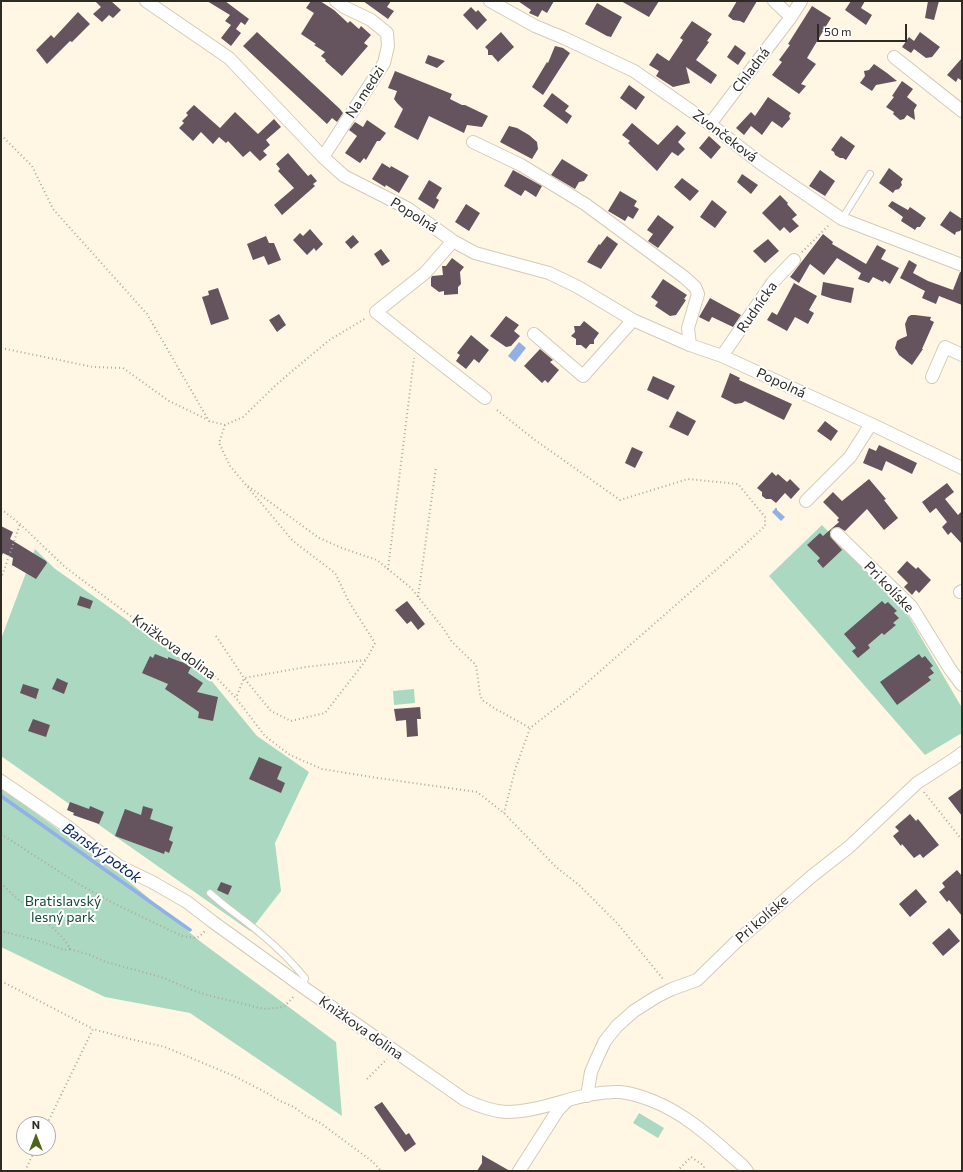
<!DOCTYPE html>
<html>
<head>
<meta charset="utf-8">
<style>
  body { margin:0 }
  #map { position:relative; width:963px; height:1172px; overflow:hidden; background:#fff7e3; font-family:Commissioner,sans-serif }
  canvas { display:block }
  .frame { position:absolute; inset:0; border:2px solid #2e2b24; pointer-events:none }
  .north { position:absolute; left:16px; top:1116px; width:40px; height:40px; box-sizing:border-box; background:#fff; border:1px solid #abaaa7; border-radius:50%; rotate:0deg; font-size:11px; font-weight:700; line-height:16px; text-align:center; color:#2e2b24 }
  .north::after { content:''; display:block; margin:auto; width:14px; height:18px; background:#4b6516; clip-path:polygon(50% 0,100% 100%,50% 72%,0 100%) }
  .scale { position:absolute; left:817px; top:24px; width:90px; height:18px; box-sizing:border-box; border:2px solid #2e2b24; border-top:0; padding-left:5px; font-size:12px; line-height:14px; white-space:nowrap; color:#2e2b24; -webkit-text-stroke:3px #fff; paint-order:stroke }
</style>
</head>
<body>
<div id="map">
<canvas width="963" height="1172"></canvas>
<div class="frame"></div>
<div class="north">N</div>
<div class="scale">50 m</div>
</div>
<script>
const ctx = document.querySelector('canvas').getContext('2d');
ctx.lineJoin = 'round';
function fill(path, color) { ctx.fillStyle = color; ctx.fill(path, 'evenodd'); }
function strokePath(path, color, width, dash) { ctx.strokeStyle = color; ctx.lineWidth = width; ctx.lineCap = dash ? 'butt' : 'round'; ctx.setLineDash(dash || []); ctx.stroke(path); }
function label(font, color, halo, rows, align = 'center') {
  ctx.font = font + ' Commissioner,sans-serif'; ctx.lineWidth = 4; ctx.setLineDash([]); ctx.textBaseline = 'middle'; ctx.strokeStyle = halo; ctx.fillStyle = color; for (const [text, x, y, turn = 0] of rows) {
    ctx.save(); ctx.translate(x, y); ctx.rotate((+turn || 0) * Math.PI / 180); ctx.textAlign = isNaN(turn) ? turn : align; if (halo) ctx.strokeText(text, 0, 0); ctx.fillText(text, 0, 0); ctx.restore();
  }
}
const green = new Path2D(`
  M822,525L905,610L962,708V733L925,755L769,576Z
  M35,549L54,568L210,679L257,736L309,772L275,843L281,891L250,931L1,756V639Z
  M414,689L415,703L394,705L393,691Z
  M1,788L121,875L201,942L336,1042L342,1116L190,1013L105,997L1,947Z
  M639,1113L664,1128L658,1138L633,1123Z`);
const water = new Path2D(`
  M519,342L526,348L515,362L508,356Z
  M775,508H777V510L785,517L781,521L772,512L775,509Z`);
const stream = new Path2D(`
  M1,796L190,930`);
const building = new Path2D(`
  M95,1H111L121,10L113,18L109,15L102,22L93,14L101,7Z
  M207,1H225L249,19L245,25L241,22L236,29L241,33L231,46L221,38L231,25L225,21L230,15Z
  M311,1H320L334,10L348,23L350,21L359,29L361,26L371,35L364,43L368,46L342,76L325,61L326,60L321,56L325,52L314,45L316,44L301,34L314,13L306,8Z
  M363,1H391L387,7L394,11L388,19Z
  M518,1H554L547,13L542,10L538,17L529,13L531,10Z
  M621,1H659L649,17Z
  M737,1H757L744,23L740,21L733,20L728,16Z
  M851,1H865L861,8L872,15L866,25L845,10Z
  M928,1H939L934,20L925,18Z
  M597,3L622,17L611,37L607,36L585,24Z
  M812,6L831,18L807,58L816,64L801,84L806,86L799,94L772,75L782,62L779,60L790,45L788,44Z
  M471,7L476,12L478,10L487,20L477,30L463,15Z
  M78,12L90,24L72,42L70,41L47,64L36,50L51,35L54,38Z
  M692,21L712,34L707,41L709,42L696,60L717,75L711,84L686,67L690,83L673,87L656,76L659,71L649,65L657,53L669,61L683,40L680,38Z
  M257,32L340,109L343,113L337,122L332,118L327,124L243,46Z
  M501,32L514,47L498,62L492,55H488V50L485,47Z
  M920,32L940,47L932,57L926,58L914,49L911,53L902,47L909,37L914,41Z
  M735,45L746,53L738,65L727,57Z
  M555,46L563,48L570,53L543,95L532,87L547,62L548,63Z
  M428,55L445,61L437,68L425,63Z
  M962,58V81L958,78L956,82L947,75Z
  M874,64L887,73L897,81L876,85L872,91L860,83L865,76L864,71L869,70Z
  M395,71L452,94L450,99L462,105H465L488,116L482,127L467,125L464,133L429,116L418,140L394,127L403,109L397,103L394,99L397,91L388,88Z
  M902,81L913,89L907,97L917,105L914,110L915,120L907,115L904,119L900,120L893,114L894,112L886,107L894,97L892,96Z
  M629,85L645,97L636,110L620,98Z
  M552,93L569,106L565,111L572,116L567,124L543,106Z
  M768,97L791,113L789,116L790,119L782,128L772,121L762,135L751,126L744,135L736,128L751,112L755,116Z
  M194,105L220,128L235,112L258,134L274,119L281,127L266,140L270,145L263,151L267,155L260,161L250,151L243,157L228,141L226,143L219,137L213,144L201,132L193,141L179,128L184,123L182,121L188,115L186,113Z
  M367,120L386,133L380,141H377L366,160L364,158L360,163L345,153L357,136L349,130L355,122L363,127Z
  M632,123L658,145L677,125L686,133L678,142L685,149L678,156L672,152L657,171L628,143L630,141L622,135Z
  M509,126L517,128L529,135L537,142L538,149L532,159L500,142Z
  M709,136L721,147L711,159L699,148Z
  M841,136L855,146L846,160L843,158H840L835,155L834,152L831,150Z
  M288,153L308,176L311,174L317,181L313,184L315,186L282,215L274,205L294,188L278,171L280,169L276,164Z
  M562,159L588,175L584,181L579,182L575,189L551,175Z
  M382,163L390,168L391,166L409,176L399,193L386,185L385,187L372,179Z
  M889,168L903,179L901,182L902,185L899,189L895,190L893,193L879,183Z
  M513,170L542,186L536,197L525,190L521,196L504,186Z
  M820,170L835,181L825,196L809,186Z
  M742,174L758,185L751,194L737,182Z
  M682,178L699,191L690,201L674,187Z
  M429,180L442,188L436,198L439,200L434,209L418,199Z
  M620,191L637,201L634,206L639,209L633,219L628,216L625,221L608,211Z
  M780,195L788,203L787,204L797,215L792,219L799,226L790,233L784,227L780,231L762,213Z
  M712,200L727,212L715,228L700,217Z
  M892,201L908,210L910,207L926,218L920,227H917L915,230L901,221L903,217L888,206Z
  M466,204L480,213L469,231L455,222Z
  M950,211L962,219V228L960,231L956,232L955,235L940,225Z
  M658,215L674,227L658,248L648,241L653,234L647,230Z
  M310,229L323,244L316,251L314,248L307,255L293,240L300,233L303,236Z
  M823,234L833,242L832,244L866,264L877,245L886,250L881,259L899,268L890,284L884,280L883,282L873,277L869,283L858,279L861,273L837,258L824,275L810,264L799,283L790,277Z
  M353,235L359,242L351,249L345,242Z
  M266,236L269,243H274L281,260L268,265L264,256L253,260L247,244Z
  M607,236L618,244L601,269L587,262L599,244L600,245Z
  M768,239L779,251L765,263L753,251Z
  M381,249L390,261L382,266L374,254Z
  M452,258L464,267L460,272L461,284L458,287V294L444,295V291L439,292L431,286V278L432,276L443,275L442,266H446Z
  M909,260L917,265L913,273L928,281L953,290L960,272H962V305L939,296L936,304L922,298L925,291L900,278Z
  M663,279L687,295L684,299L686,300L676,315L670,316L655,306L658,302L651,297Z
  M823,282L854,288L851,303L833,299L821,295Z
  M794,283L817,296L809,310L814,313L808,324L795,317L787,331L767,320L772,312L777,315Z
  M218,288L229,319L211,325L202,297L209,295L208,291Z
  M710,298L741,315L733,327L712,317L709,322L699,317Z
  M279,314L286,325L277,332L269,320Z
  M911,315H915L931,317L930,320L934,322L922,349H923L912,365L899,355L895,348L897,341L900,339L907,336L905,324L908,317Z
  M506,316L519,325L514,331L520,336L511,346L506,347L490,336Z
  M584,321L599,333L594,340V344H590L586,349L581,345H576V339L571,336L575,332L574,326H580Z
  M471,335L489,350L479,363L474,359L466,369L456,361L460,355L457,353Z
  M540,349L553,360L550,362L559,370L548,383L545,380L542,383L524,366Z
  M730,373L740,378L739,380L792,404L784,420L745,401L742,403L735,404L721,397Z
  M653,376L675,386L668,400L647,390Z
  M677,411L696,421L688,436L669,427Z
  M825,421L838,431L831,441L817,431Z
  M879,445L917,463L912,474L886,461L882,471L863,463L869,448L876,451Z
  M632,447L643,452L635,468L625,463Z
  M772,472L776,476L778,474L787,482L790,479L800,489L791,499L785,493L776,503L771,499H766L762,496V492L757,488Z
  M869,479L886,499L884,500L898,518L884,530L867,509L845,531L838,527L832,529L830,532V536L842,550L823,568L817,561L820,558L807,545L820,533L823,536L839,522L837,520L839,518L823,502L833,492L842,501Z
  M947,483L954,492L945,499L958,515L962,511V544L951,532L948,535L942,527L947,522L936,508L930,513L922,502Z
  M1,526L13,532L10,539L46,561L47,563L36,579L12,565L13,558L3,553L1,557Z
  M907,561L916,569L918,567L931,580L919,593L916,590L912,595L904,587L908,583L897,572Z
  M80,596L93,601L90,609L77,605Z
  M407,601L425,624L418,630L411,621L407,624L395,610Z
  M882,601L885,604L888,602L897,611L894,613L899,618L893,623L896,625L884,635L882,633L868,645L870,648L858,658L852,651L856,648L844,634Z
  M155,654L168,659V657L181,662H182L191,667L188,673L203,683L197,692L218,697L213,721L198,718L199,712L180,699L165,689L168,684L142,673L150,656L153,658Z
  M919,654L922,658L925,656L933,666L930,668L934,673L928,677L931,680L897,705L880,682Z
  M57,678L68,683L64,694L52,689Z
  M23,684L39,689L36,699L20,693Z
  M420,707L421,719H417L418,736L407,737L406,720L396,721L394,709Z
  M33,719L50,725L46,737L28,731Z
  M259,757L282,767L277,779L285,783L281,793L249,779Z
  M962,788V816L948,798Z
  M70,802L89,809L90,806L104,812L99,824L73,815L74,813L67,810Z
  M143,806L153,809L150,819L173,827L169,840L173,842L169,853L165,851L164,854L115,836L125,809L141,815Z
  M910,814L916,821L918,819L939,845L923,858L920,854L914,858L902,844L901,846L893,836L899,831L895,827Z
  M957,870L962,876V916L949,900L947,902L939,892L945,887L942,883Z
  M221,882L232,886L228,895L217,890Z
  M916,889L927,902L910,917L899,904Z
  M949,928L960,941L943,956L932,943Z
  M382,1102L406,1135L409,1133L416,1144L405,1152L374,1107Z
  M482,1155L510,1171H477L482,1163Z`);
const path = new Path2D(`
  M1,135L32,166L53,209L147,314L209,421L225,425L243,417L277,384L328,341L366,318
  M802,252L830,224
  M1,348L93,367L123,368L169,401L208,420
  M497,410L535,440L620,500L688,479L738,484L765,517V526L750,540L574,694L530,728L515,770L504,813
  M225,425L219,443L230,466L293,541L335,573L349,602L375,643L366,660L325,713L291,721L271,711L244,678L236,698
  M248,486L319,538L342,548L377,560L411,588L443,628L452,642L476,665L480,694L482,700L494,708L530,728
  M1,509L20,524L65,567L160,638L214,675L236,698L265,736L290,755L322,769L378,778L477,792L504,813L556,867L579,885L617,923L664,980
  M388,569L414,358
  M1,579L20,524
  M418,597L436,467
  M216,636L244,678L306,667L366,660
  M924,792L962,840
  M1,834L77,883L113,903L182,936L196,938L200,936L205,931
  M1,883C5,887 10,892 14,896C28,908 64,933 70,949L64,950L40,941L1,931
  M70,949L90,955L106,962L161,977L192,990L207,995L264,1009L284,1007L295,995
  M1,981L93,1029
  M367,1079L387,1059
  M47,1124L93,1029L126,1038L165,1047L234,1076L267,1093L280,1101L294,1107L306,1116L319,1122L373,1162L381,1171
  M25,1171L36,1148
  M677,1171L691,1157L704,1166V1171`);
const service = new Path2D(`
  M842,219L870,174
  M210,893C226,908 245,920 261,934C277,947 292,962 305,978L303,987`);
const minor = new Path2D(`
  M146,1L229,58L323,157L344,176L407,208L453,241L475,253L549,273L578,287L633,320L690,345L722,356L871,424L962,468
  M490,1L535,26L564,38L634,71L710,124L760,163L842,219L962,265
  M774,1L791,17
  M894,57L962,111
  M710,124L791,17L801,1
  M473,142L521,165L585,204L684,277L695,287L698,294L688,328L690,345
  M323,157L384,63L388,46L387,33L371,20L344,7L336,1
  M453,241L425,273L376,312L416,344L485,398
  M534,334L583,376L633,320
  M722,356L773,282L794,260
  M932,377L945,347L962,355
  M806,501L850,457L871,424
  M837,534L911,606L950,669L962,685
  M960,592L962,591
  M1,781L68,827L98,851L119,866L152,882L187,902L213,922L303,987L465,1100C478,1106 492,1111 506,1112C545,1112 581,1090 620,1092C631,1093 643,1097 653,1101C688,1115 713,1140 742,1165L747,1171
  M587,1096L591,1072L597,1058L605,1041L617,1026L634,1011L656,997L672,989L697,980L736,942L812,876L849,847L917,783L954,759L962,753
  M519,1171L558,1110L568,1100`);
const streetNames = [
  ["Chladná",751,70,-53],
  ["Na medzi",365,92,-57],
  ["Zvončeková",725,136,37],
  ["Popolná",414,215,32],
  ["Rudnícka",757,307,-55],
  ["Popolná",781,383,25],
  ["Pri kolíske",889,587,46],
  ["Knižkova dolina",174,647,36],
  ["Pri kolíske",762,919,-41],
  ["Knižkova dolina",361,1028,35]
];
const parkNames = [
  ["Bratislavský",63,901],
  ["lesný park",63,917]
];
const waterNames = [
  ["Banský potok",102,853,35]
];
fill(green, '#aad8c0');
fill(water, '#91b0e6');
strokePath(stream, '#91b0e6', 3.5);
fill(building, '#65545e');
strokePath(service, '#d3cbb8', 8);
strokePath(minor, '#d3cbb8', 14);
strokePath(path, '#aea899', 2, [1, 3]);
strokePath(service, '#fff', 6);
strokePath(minor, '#fff', 12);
label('14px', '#2e2b24', '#fff', streetNames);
label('14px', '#144a33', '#fff', parkNames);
label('italic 15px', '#032461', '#fff', waterNames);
</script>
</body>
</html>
